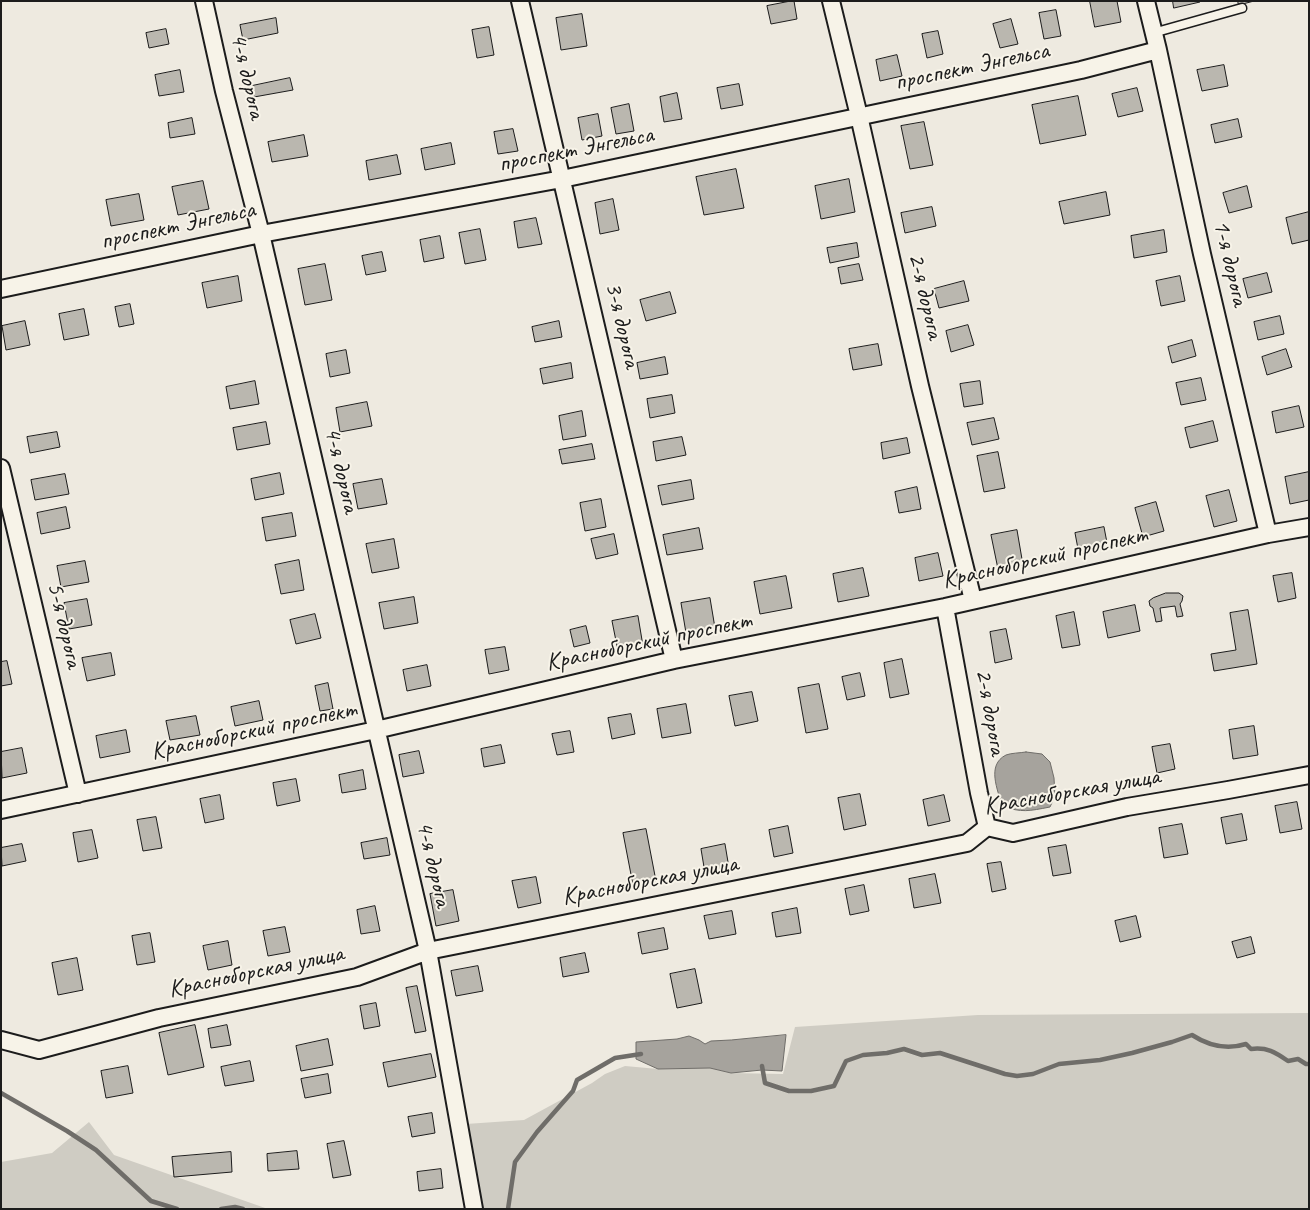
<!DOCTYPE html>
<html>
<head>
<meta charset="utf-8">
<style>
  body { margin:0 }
  #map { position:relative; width:1310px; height:1210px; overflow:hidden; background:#eeeae0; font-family:Caveat,sans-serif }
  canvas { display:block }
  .frame { position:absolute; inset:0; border:2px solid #1c1c1c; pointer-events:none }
</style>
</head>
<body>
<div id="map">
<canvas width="1310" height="1210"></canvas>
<div class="frame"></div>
</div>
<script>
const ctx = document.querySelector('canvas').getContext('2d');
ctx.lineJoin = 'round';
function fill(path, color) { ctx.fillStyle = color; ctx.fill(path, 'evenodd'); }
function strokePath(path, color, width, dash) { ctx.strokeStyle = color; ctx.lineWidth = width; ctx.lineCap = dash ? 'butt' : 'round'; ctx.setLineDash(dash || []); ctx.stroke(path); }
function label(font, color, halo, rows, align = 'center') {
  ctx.font = font + ' Caveat,sans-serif'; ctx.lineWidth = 4; ctx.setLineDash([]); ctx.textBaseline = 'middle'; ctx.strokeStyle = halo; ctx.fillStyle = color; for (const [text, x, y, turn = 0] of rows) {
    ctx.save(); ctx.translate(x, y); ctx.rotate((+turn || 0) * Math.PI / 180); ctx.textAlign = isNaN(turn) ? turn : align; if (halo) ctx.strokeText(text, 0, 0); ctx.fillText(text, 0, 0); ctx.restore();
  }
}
const green = new Path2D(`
  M1309,1013V1209H482L466,1124L524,1120L592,1083L605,1074L625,1066L658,1069L710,1068L731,1073L783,1074L795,1027L978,1015Z
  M89,1122L114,1155L268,1209H1V1162L52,1153Z`);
const water = new Path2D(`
  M1026,752L1042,754L1050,762L1054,778L1055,796L1050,807C1029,811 1022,813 1002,806C998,790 986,765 1006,755C1011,753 1020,753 1026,752Z
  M786,1035L782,1071L762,1070L731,1073L710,1068L658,1069L636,1059V1042L677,1039L689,1036L699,1040L705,1044L711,1041L731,1040Z`);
const stream = new Path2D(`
  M762,1066L765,1083L789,1091H811L834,1086L846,1061L863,1055L887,1053L904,1049L922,1055L940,1053L1005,1074L1017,1076L1033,1074L1059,1064L1100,1060L1132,1053L1172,1042L1192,1035C1209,1046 1227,1050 1246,1044L1251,1049C1267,1047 1275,1052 1288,1061L1298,1059L1306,1064H1309
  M1,1093L67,1131L96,1150L151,1201L177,1209
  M221,1209L235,1207L243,1209
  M508,1209L515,1162L537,1132L573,1091L577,1080L615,1058L641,1054`);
const building = new Path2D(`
  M791,1H794L797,19L771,24L767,6Z
  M1090,1H1117L1121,22L1095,27Z
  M1173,1H1200V2L1174,8Z
  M1238,1H1254L1239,5Z
  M1056,10L1061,36L1044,39L1039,13Z
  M582,14L587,46L561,50L556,18Z
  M276,18L278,33L243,40L240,25Z
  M1011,19L1018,44L1000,48L993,24Z
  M489,27L494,55L477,58L472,30Z
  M166,29L169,44L149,48L146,33Z
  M938,31L943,54L927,58L922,34Z
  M897,55L902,76L880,81L876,60Z
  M1224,65L1228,86L1202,91L1197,70Z
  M180,70L184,92L159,96L155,75Z
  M290,78L293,90L254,97L252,86Z
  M739,84L743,105L721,109L717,88Z
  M1137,88L1143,111L1118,117L1112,94Z
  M677,93L682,119L664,122L660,97Z
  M1078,96L1086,135L1040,144L1032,105Z
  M629,104L634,131L616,134L611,108Z
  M598,114L602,136L582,140L578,118Z
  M192,118L195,134L170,138L168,123Z
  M1238,119L1242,137L1215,143L1211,125Z
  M924,122L933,165L910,169L901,126Z
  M513,129L518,151L498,154L494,132Z
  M304,135L308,156L272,162L268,142Z
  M451,143L455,164L425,170L421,149Z
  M397,155L401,174L369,180L366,161Z
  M736,169L744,208L704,215L696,177Z
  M849,179L855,212L821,219L815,186Z
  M203,181L209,209L178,215L172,187Z
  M1247,186L1252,207L1229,213L1223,193Z
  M1106,192L1110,215L1064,224L1059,202Z
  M139,194L144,220L111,226L106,200Z
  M613,199L619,230L600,234L595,203Z
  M932,207L936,226L905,233L901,213Z
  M1309,212V240L1292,244L1286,218Z
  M536,218L542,244L518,248L514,222Z
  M480,229L486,260L465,264L459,233Z
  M1164,230L1167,252L1134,258L1131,236Z
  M440,236L444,258L424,262L420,240Z
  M857,243L859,257L830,263L827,248Z
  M382,252L386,271L366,275L362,256Z
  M325,264L332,300L305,305L298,269Z
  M859,264L863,280L841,284L838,268Z
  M1267,273L1272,292L1248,298L1243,279Z
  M238,276L242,301L207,308L202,283Z
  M1180,276L1185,301L1161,306L1156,281Z
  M964,281L969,301L939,308L934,289Z
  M670,292L676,313L646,321L640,300Z
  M130,304L134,324L119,327L115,307Z
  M84,309L89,335L64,340L59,314Z
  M1280,316L1284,334L1258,340L1254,322Z
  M25,321L30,345L6,350L2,326Z
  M559,321L562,337L535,342L532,327Z
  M968,325L974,345L951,352L946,331Z
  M1192,340L1196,356L1172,363L1168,347Z
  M878,344L882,365L853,370L849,349Z
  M1286,349L1292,367L1267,375L1262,357Z
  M346,350L350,373L330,377L326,354Z
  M665,357L668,374L640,379L637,363Z
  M571,363L573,378L543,384L540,369Z
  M1201,378L1206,400L1181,405L1176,383Z
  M255,381L259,404L230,409L226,387Z
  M980,381L983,404L964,407L960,384Z
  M672,395L675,413L650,418L647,399Z
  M367,402L372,426L340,432L336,408Z
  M1299,406L1304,427L1276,433L1272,412Z
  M582,411L586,436L563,440L559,416Z
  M994,418L999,439L972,445L967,423Z
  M1213,421L1218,441L1190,448L1185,428Z
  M266,422L270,444L237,450L233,428Z
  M57,432L60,447L30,453L27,437Z
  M682,437L686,455L656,461L653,442Z
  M907,438L910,453L883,459L881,443Z
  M592,444L595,459L562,464L559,450Z
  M998,452L1005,488L984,492L977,456Z
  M1309,472V500L1290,504L1285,477Z
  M280,473L284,494L255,500L251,479Z
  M65,474L69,494L35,500L31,480Z
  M382,479L387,504L358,509L353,484Z
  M691,480L694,499L662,505L658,486Z
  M917,487L921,509L899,513L895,492Z
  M1229,490L1237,521L1214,527L1206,496Z
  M601,499L606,527L585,531L580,503Z
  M1156,502L1164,531L1143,537L1135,508Z
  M66,507L70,528L41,534L37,513Z
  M292,513L296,536L266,541L262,518Z
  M1104,527L1108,548L1079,554L1075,533Z
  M699,528L703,549L667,555L663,535Z
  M1017,530L1023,565L998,569L991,535Z
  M614,534L618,554L596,559L591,539Z
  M394,539L399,568L372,573L366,544Z
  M938,553L943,576L919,581L915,558Z
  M299,560L304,590L281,594L275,565Z
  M85,561L89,582L61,587L57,566Z
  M863,568L869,596L838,602L833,574Z
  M1292,573L1296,598L1278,602L1273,576Z
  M786,576L792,608L760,614L754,582Z
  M1166,593H1179L1183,596L1182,601L1180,604L1183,616L1177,617L1175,606L1160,608L1162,621L1156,622L1153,608L1150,606L1149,601L1153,598Z
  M414,597L418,623L384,629L379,603Z
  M710,598L715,628L686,633L681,603Z
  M87,599L92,625L69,629L64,603Z
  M1135,605L1140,631L1108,638L1103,612Z
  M1248,610L1257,664L1214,671L1211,654L1236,650L1230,613Z
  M1074,612L1080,645L1062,648L1056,616Z
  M315,614L321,638L296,644L290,620Z
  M638,616L643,646L618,651L612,621Z
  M586,626L590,643L574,647L570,630Z
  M1006,629L1012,659L995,663L990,632Z
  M505,647L509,670L489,674L485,650Z
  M111,653L115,675L87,681L82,658Z
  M902,659L909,694L890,698L884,663Z
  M7,661L12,684L1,686V662Z
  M427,665L431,686L407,691L403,670Z
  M860,673L865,696L847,700L842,677Z
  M328,683L333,709L320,711L315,686Z
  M819,684L828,729L806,733L798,688Z
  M752,692L758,721L735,726L729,696Z
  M259,701L263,720L235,726L231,707Z
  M686,704L691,733L662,738L657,709Z
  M631,714L635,734L612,739L608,718Z
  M196,716L200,735L170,740L166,721Z
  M1254,726L1258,755L1233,759L1229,730Z
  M126,730L130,752L100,758L96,736Z
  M570,731L574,752L557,755L552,734Z
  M1170,744L1175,769L1157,773L1152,747Z
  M501,745L505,763L484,767L481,749Z
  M22,748L27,773L2,778L1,752Z
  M419,751L424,773L403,777L399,755Z
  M363,770L366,789L342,793L339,775Z
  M296,779L300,801L277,806L273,783Z
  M860,794L866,825L844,830L838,798Z
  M220,795L224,819L205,823L200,799Z
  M944,795L950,821L928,826L923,800Z
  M1297,802L1302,829L1280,833L1275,806Z
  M1242,814L1247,840L1226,844L1221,818Z
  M156,817L162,848L143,851L137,820Z
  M1182,824L1188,854L1164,858L1159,828Z
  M788,826L793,853L774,857L769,830Z
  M646,829L656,881L633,885L623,833Z
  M92,830L98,858L78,862L73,833Z
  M387,838L390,855L364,859L361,843Z
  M22,844L26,861L2,866L1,848Z
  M725,844L729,868L705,873L701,849Z
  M1066,845L1071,873L1053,876L1048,848Z
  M1001,862L1006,889L992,892L987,864Z
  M935,874L941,903L914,908L909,879Z
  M536,877L541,903L518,908L512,881Z
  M864,885L869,911L850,915L845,889Z
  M453,890L459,921L436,926L430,894Z
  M375,906L380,931L361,934L357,910Z
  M797,908L801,933L776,937L772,913Z
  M732,911L736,934L709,939L704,916Z
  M1136,916L1141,937L1120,942L1115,921Z
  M285,927L290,952L268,956L263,931Z
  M664,928L668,949L642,954L638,933Z
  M150,933L155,962L137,965L132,936Z
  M1251,937L1255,953L1237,958L1232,942Z
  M228,941L232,965L208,970L203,946Z
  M585,953L589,972L563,977L560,958Z
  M77,958L83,990L58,995L52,963Z
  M478,966L483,991L456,996L451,971Z
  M695,969L702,1003L677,1008L670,974Z
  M417,986L426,1031L415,1033L406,988Z
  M376,1003L380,1026L364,1029L360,1006Z
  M195,1025L204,1067L168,1075L159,1033Z
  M227,1025L231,1045L211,1048L208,1029Z
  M328,1039L333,1065L301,1071L296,1046Z
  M431,1054L436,1077L388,1087L383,1063Z
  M250,1061L254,1081L225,1086L221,1067Z
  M128,1066L133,1093L106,1098L101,1071Z
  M328,1074L331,1093L305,1098L301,1079Z
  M432,1113L435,1133L412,1137L408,1117Z
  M344,1141L351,1175L333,1178L327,1144Z
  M297,1151L299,1169L268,1171L267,1154Z
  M231,1152L232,1172L174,1177L172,1157Z
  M441,1169L443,1188L419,1191L417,1172Z`);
const lane = new Path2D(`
  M1153,33L1242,8`);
const street = new Path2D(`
  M204,1L224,91L261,234L428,951L474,1209
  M520,1L674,660
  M831,1L859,116L920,386L973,600
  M1146,1L1158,50L1202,254L1268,534
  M1,289L261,234L562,179L1081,70L1158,50
  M1,468L78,794
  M945,607L979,793L987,827
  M1,810L376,730L674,660L945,607L1268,534L1309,527
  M1,1040L39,1050L159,1018L357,977L428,951L967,843L987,827L1013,833L1127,807L1228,790L1309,775`);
const streetNames = [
  ["проспект Энгельса",972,67,-12],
  ["4-я дорога",247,76,77],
  ["проспект Энгельса",576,150,-11],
  ["проспект Энгельса",178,226,-12],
  ["1-я дорога",1230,263,77],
  ["2-я дорога",925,296,77],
  ["3-я дорога",622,325,77],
  ["4-я дорога",341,470,77],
  ["Красноборский проспект",1045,558,-13],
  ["5-я дорога",64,625,77],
  ["Красноборский проспект",649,642,-12],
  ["2-я дорога",990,712,80],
  ["Красноборский проспект",254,731,-12],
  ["Красноборская улица",1072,792,-10],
  ["4-я дорога",433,864,77],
  ["Красноборская улица",650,881,-11],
  ["Красноборская улица",256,972,-12]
];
fill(green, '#cfccc3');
fill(water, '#a6a39d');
strokePath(water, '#6f6d69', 1);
strokePath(stream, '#6f6d69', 4.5);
fill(building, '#bab7af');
strokePath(building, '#1c1c1c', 1);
strokePath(lane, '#1c1c1c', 11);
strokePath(street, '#1c1c1c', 20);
strokePath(lane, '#f7f3e8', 8);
strokePath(street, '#f7f3e8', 16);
label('25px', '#1c1c1c', '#f7f3e8', streetNames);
</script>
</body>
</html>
